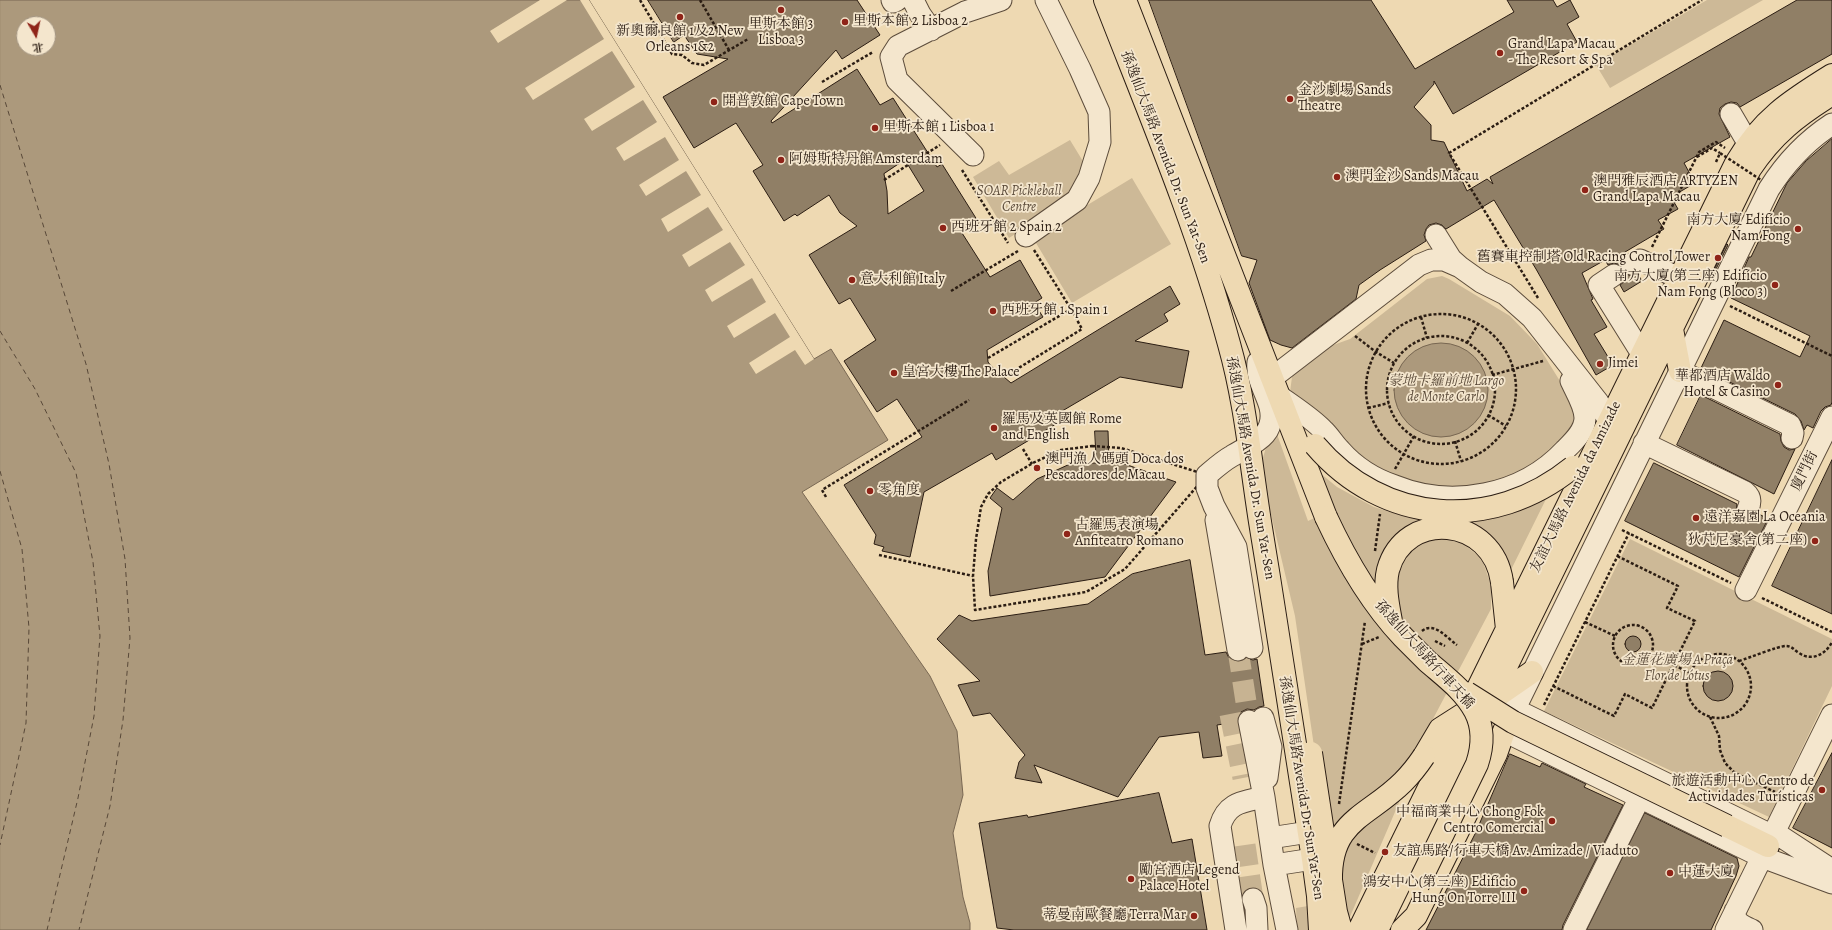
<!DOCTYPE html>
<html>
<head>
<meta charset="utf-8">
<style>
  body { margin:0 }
  #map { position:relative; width:1832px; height:930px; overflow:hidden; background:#eed9b2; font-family:Alegreya,"Noto Serif SC",serif }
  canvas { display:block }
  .north { position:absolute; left:16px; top:16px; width:40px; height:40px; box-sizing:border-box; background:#f4e6cd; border:1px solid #a49683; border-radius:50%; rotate:171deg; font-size:11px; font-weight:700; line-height:16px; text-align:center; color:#2b1d13 }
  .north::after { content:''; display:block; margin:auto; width:14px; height:18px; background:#8f2418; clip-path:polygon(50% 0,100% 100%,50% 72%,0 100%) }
</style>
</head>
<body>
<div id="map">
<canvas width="1832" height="930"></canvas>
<div class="north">北</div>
</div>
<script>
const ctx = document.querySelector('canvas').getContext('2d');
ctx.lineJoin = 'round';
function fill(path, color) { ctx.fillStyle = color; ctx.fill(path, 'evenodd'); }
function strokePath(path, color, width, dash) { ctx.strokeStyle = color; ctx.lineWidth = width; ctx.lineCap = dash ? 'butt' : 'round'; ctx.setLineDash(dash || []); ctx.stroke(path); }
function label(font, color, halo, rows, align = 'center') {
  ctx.font = font + ' Alegreya,"Noto Serif SC",serif'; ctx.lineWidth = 3.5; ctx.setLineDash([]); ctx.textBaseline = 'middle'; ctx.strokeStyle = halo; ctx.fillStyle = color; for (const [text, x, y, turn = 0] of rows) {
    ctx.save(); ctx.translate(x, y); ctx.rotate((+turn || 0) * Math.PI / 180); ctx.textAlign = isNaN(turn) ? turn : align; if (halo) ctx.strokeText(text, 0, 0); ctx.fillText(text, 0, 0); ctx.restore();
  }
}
const green = new Path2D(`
  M1707,0H1763L1610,88L1596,65Z
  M1070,140L1084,163L1073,197L1009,238L973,177L999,161L1009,175Z
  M1132,178L1171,244L1072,303L1033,238Z
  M1442,276L1449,279L1510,316L1537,344L1576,407L1574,429L1532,468L1485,486L1434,487L1386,472L1366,460L1290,392L1292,377L1296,370L1325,348L1350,339L1427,279Z
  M1273,423L1308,521L1325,513L1320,473L1337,487L1374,507L1410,518H1435L1548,495L1505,582L1473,533L1466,546L1482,559L1491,585V609L1415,753L1404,791L1346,926L1316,760L1295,616L1260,468Z
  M1630,539L1832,639V686L1769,817L1544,711Z
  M1314,905V930H1297L1296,908Z`);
const water = new Path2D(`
  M0,0H589L814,359L831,349L888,440L802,492L930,676L957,731L963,795L953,833L963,897L970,923V930H0ZM24,24H48V48H24Z
  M1394 390a47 47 0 1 1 94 0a47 47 0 1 1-94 0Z`);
const pier = new Path2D(`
  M540,0H567L498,43L490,31Z
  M580,0H589L814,359L805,365L795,350L756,374L749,363L790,337L775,313L734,338L727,326L766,302L752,278L712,302L705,290L745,265L730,242L689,267L682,255L723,230L708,207L668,232L661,219L701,195L686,171L646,196L639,185L679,160L665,137L624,161L616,148L657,122L643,100L592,131L584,119L635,87L612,51L533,100L525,88L604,39Z`);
const ferry = new Path2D(`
  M0,85L86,364L109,464L125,559L130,638L123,720L110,806L79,930
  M0,331L35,389L76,473L93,562L100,636L94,716L78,798L47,930
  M0,471L22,549L29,628L26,723L0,845`);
const building = new Path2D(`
  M648,0H857L880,35L842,59L836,50L771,121L772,123L857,69L880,105L893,98L937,167L942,164L979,223L962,233L990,277L1020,260L1042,298L1034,303L1043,317L987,350L988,362L991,366L1011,383L1170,286L1180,304L1164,314L1168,321L1135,341L1189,351L1182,388L1120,377L1052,417L1056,424L996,460L992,453L924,492L910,557L882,551L884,547L874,544L876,535L844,485L922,437L897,399L877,412L844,361L876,340L850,298L839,304L809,255L857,226L840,213L829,195L797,216L795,214L784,221L753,171L763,165L736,123L694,148L663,97L728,59L697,54L684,35L674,42ZM905,160L924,191L888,214L887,191L884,174Z
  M1149,0H1371L1415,69L1514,12L1507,0H1553L1557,7L1570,0L1579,17L1567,24L1577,42L1453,114L1434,81V84L1414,107L1431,125V140L1444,142L1467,191L1487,179L1493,184L1490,177L1797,0H1832V54L1740,107L1737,103L1731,102L1725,104L1720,108L1719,114L1730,137L1684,163L1695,183L1671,197L1678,209L1658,220L1664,229L1625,252L1626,254L1622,258L1620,265L1614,263L1608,265L1605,260L1582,273L1593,299L1591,300L1607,327L1594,334L1613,365L1596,375L1536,269L1494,200L1446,229L1442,225L1436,223L1429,225L1426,229L1424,235L1426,241L1380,270L1359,285L1356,299L1292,348L1281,345L1270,340L1249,283L1257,260L1242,256Z
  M1832,139V402L1831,405L1825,407L1821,411L1813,428L1807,425L1804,430L1801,421L1795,414L1701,368L1724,320L1800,357L1810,336L1731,298L1749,257H1751L1787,183L1806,161Z
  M1727,244L1728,245L1714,273H1713Z
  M1626,274L1632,276L1638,274L1642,281L1624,292L1620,285L1625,281Z
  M1701,395L1780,434L1781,441L1784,447L1789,450L1795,449L1774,494L1677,445Z
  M1095,431H1108L1109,463L1119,462L1176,482L1105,577L990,596L988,571L1002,508L990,498L997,488L1013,500L1037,479L1070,464L1096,463Z
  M1832,460V614L1772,586Z
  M1654,463L1737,504L1736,511L1739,517L1743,520L1750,521L1755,519L1759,514L1768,519L1739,577L1625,521Z
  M1190,560L1205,655L1226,652L1229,658L1234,661L1240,662L1246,658L1253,660L1257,659L1264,706L1259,707L1254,710L1247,709L1241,712L1238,717L1237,722L1217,725L1222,756L1203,758L1199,732L1159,737L1118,797L1034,765L1042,783L1015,778L1019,762L1025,755L990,713L973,716L958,685L980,681L937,639L959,615L972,621L1088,604L1132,574Z
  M1625 644a8 8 0 1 1 16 0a8 8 0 1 1-16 0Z
  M1703 686a15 15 0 1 1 30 0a15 15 0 1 1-30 0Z
  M1832,753V848L1793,828Z
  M1510,754L1540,767L1542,763L1586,784L1584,787L1623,805L1563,925L1562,930H1426L1475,834Z
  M1159,793L1172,843L1192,839L1207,930H1014L997,928L979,823L1027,815L1028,817Z
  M1645,813L1737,858L1739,866L1736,876L1711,930H1587Z`);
const minorTunnel = new Path2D(`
  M1238,650L1249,721
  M1230,714L1243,778
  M1245,845L1253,899`);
const path = new Path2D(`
  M640,0L672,54L682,55L692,63L704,65L748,39
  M700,0L729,50
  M822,82L873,52
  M1697,157L1712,148L1720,153
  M962,170L1008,243
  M884,180L940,145
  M1652,247L1699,152L1716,142L1725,148
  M1034,250L1071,309
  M951,291L1018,251
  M1538,298L1449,153L1702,0
  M1730,306L1832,356
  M1366 389a75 75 0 1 1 150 0a75 75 0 1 1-150 0Z
  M1421,317L1427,338
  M1355,336L1376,352L1394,363
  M1387 390a54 54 0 1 1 108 0a54 54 0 1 1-108 0Z
  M1467,343L1478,324
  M988,358L1071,309L1082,329L1004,377
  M1492,375L1543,361
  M1368,408L1389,403
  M1488,415L1506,426
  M1455,441L1461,461
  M1092,446L1121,448L1207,475L1125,569L1086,592L975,610L973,576L976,539L981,507L988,494L1001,482L1033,463L1061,450Z
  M1023,449L1032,464
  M1395,469L1414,436
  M826,497L822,490L969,400
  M1622,530L1731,583
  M1375,551L1380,514
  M879,555L973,576
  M1762,598L1832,632
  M1585,622L1615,636
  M1613 645a20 20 0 1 1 40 0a20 20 0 1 1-40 0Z
  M1422,631C1434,621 1447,638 1457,645
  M1435,641L1445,646
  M1362,644L1379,637
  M1652,654L1690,673
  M1687 686a32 32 0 1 1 64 0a32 32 0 1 1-64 0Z
  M1739,661C1749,658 1778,646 1786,646C1792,646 1794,650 1799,653C1812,662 1826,654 1832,642
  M1553,686L1614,716L1625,694L1652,708L1695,621L1667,608L1678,586L1617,556
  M1544,705L1629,533
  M1710,717L1719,736L1720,750L1725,763L1735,773L1775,792
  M1339,804L1365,621
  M1357,844L1375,853`);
const minor = new Path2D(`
  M892,0L893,2L897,0
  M913,0L920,14L931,30
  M1731,114L1748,143
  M1832,124C1806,141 1786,162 1769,189L1504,731L1762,857L1832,883
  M973,155L897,80L891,57L898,46L965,12L1001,0
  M1436,235L1451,259L1460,267
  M1026,236L1077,200L1089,178L1100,142L1099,112L1080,69L1046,0
  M1632,264L1640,260L1679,278
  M1614,275L1599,285L1642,354
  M1680,371L1790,425L1793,433L1792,438
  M1272,378L1419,265L1431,260H1444L1460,267L1481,282L1505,294L1532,318L1598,402L1609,421
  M1279,396C1294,407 1312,418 1324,431C1330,437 1334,444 1340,450C1354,466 1374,479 1395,486C1452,509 1522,496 1565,450C1573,442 1585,431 1585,418C1585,406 1576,392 1571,381
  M1644,443L1745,492C1751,497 1751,502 1748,509
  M1216,520L1238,650
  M1746,590L1832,417
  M1252,648L1236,547L1214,506L1207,488V475C1214,469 1223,461 1232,456C1251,444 1277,437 1270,407C1266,392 1256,379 1258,362
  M1514,709L1773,836
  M1263,718L1271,747L1267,778
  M1249,721L1264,797L1274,865L1287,930
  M1774,832L1832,870
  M1270,838L1309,832
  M1274,865L1313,859
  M1253,899L1256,908L1257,930
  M1735,911C1734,923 1743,926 1752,930
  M1236,930L1220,826C1227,802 1243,802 1264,797
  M1574,930L1640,797
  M1726,930L1832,715`);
const major = new Path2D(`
  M1105,0C1149,113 1197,226 1229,344C1246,404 1251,467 1261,528C1279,638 1296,748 1313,859L1318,896L1320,930
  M1125,0L1326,517
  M1672,329L1680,371
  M1502,582L1507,629
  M1490,701L1532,672
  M1424,756L1440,729L1465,713
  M1727,826L1768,846
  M1331,880L1336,912L1341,930
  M1359,930L1736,163C1762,119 1790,101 1832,75
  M1377,930L1750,169C1773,134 1797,116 1832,94
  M1402,930L1416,916L1496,754L1504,731`);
const pathBridge = new Path2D(`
  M1716,162L1720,153L1761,180`);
const majorBridge = new Path2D(`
  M1315,445C1383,525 1492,533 1573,467
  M1326,517C1346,560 1370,602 1403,637C1411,645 1419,653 1427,661C1444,676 1464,690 1475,711C1484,728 1483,746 1477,764L1418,885
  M1391,621C1388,605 1384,587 1388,570C1405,508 1493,516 1502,582
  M1467,693L1513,722L1727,826
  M1311,753L1328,865
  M1331,880C1330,820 1368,817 1403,782C1411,774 1418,765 1424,756`);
const markers = [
  [781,10,4,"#8f2418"],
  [680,17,4,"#8f2418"],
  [845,22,4,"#8f2418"],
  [1500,53,4,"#8f2418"],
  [1290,99,4,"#8f2418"],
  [714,102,4,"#8f2418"],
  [875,128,4,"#8f2418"],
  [781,160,4,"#8f2418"],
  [1337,177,4,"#8f2418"],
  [1585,190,4,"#8f2418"],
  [943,228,4,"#8f2418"],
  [1798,229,4,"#8f2418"],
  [1718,258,4,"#8f2418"],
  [852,280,4,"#8f2418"],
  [1775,285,4,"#8f2418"],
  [993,311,4,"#8f2418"],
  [1600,364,4,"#8f2418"],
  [894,373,4,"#8f2418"],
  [1778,385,4,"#8f2418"],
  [994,428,4,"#8f2418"],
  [1037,468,4,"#8f2418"],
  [870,491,4,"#8f2418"],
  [1696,518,4,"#8f2418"],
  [1067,534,4,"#8f2418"],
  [1815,541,4,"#8f2418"],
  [1822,790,4,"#8f2418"],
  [1552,821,4,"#8f2418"],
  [1385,852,4,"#8f2418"],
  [1670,873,4,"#8f2418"],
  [1131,879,4,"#8f2418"],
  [1524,891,4,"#8f2418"],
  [1194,916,4,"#8f2418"]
];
const poiNames = [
  ["里斯本館 2 Lisboa 2",853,22],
  ["里斯本館 3",781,25,"center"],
  ["Lisboa 3",781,41,"center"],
  ["新奧爾良館 1及2 New",680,32,"center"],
  ["Orleans 1&2",680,48,"center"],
  ["Grand Lapa Macau",1508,45],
  ["- The Resort & Spa",1508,61],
  ["金沙劇場 Sands",1298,91],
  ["Theatre",1298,107],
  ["開普敦館 Cape Town",722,102],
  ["里斯本館 1 Lisboa 1",883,128],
  ["阿姆斯特丹館 Amsterdam",789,160],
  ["澳門金沙 Sands Macau",1345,177],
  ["澳門雅辰酒店 ARTYZEN",1593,182],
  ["Grand Lapa Macau",1593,198],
  ["南方大廈 Edifício",1790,221,"right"],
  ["Nam Fong",1790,237,"right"],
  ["西班牙館 2 Spain 2",951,228],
  ["舊賽車控制塔 Old Racing Control Tower",1710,258,"right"],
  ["南方大廈(第三座) Edifício",1767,277,"right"],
  ["Nam Fong (Bloco 3)",1767,293,"right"],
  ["意大利館 Italy",860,280],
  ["西班牙館 1 Spain 1",1001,311],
  ["Jimei",1608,364],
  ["皇宮大樓 The Palace",902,373],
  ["華都酒店 Waldo",1770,377,"right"],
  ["Hotel & Casino",1770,393,"right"],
  ["羅馬及英國館 Rome",1002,420],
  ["and English",1002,436],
  ["澳門漁人碼頭 Doca dos",1045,460],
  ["Pescadores de Macau",1045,476],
  ["零角度",878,491],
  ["遠洋嘉園 La Oceania",1704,518],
  ["古羅馬表演場",1075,526],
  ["Anfiteatro Romano",1075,542],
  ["狄芃尼豪舍(第二座)",1807,541,"right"],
  ["旅遊活動中心 Centro de",1814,782,"right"],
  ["Actividades Turísticas",1814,798,"right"],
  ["中福商業中心 Chong Fok",1544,813,"right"],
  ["Centro Comercial",1544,829,"right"],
  ["友誼馬路/行車天橋 Av. Amizade / Viaduto",1393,852],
  ["勵宮酒店 Legend",1139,871],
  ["Palace Hotel",1139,887],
  ["中蓮大廈",1678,873],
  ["鴻安中心(第三座) Edifício",1516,883,"right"],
  ["Hung On Torre III",1516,899,"right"],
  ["蒂曼南歐餐廳 Terra Mar",1186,916,"right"]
];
const streetNames = [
  ["孫逸仙大馬路 Avenida Dr. Sun Yat-Sen",1165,157,69],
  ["孫逸仙大馬路 Avenida Dr. Sun Yat-Sen",1250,468,80],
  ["廈門街",1805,471,-64],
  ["友誼大馬路 Avenida da Amizade",1576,487,-64],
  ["孫逸仙大馬路行車天橋",1424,655,48],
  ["孫逸仙大馬路 Avenida Dr. Sun Yat-Sen",1301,788,81]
];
const parkNames = [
  ["SOAR Pickleball",1019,192],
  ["Centre",1019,208],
  ["蒙地卡羅前地 Largo",1446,382],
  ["de Monte Carlo",1446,398],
  ["金蓮花廣場 A Praça",1677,661],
  ["Flor de Lótus",1677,677]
];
fill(green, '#cdb997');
fill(water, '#ac997c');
strokePath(water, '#786752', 1);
fill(pier, '#eed9b2');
strokePath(ferry, '#584838', 1, [5, 4]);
fill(building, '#907f66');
strokePath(building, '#2b1d13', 1);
strokePath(minorTunnel, '#c7b392', 21, [21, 10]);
strokePath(minor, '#5c4c3b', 23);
strokePath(major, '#2b1d13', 24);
strokePath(path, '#2b1d13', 2.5, [3, 2]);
strokePath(minor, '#f4e6cd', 21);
strokePath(major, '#eed9b2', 22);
strokePath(majorBridge, '#2b1d13', 24, []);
strokePath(pathBridge, '#2b1d13', 2.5, [3, 2]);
strokePath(majorBridge, '#eed9b2', 22);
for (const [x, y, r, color] of markers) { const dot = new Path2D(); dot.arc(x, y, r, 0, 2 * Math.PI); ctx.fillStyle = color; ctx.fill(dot); strokePath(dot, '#f4e6cd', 1.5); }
label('14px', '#2b1d13', '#f4e6cd', poiNames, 'left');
label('14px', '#2b1d13', '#f4e6cd', streetNames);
label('italic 14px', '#5c4c3b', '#f4e6cd', parkNames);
</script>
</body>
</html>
